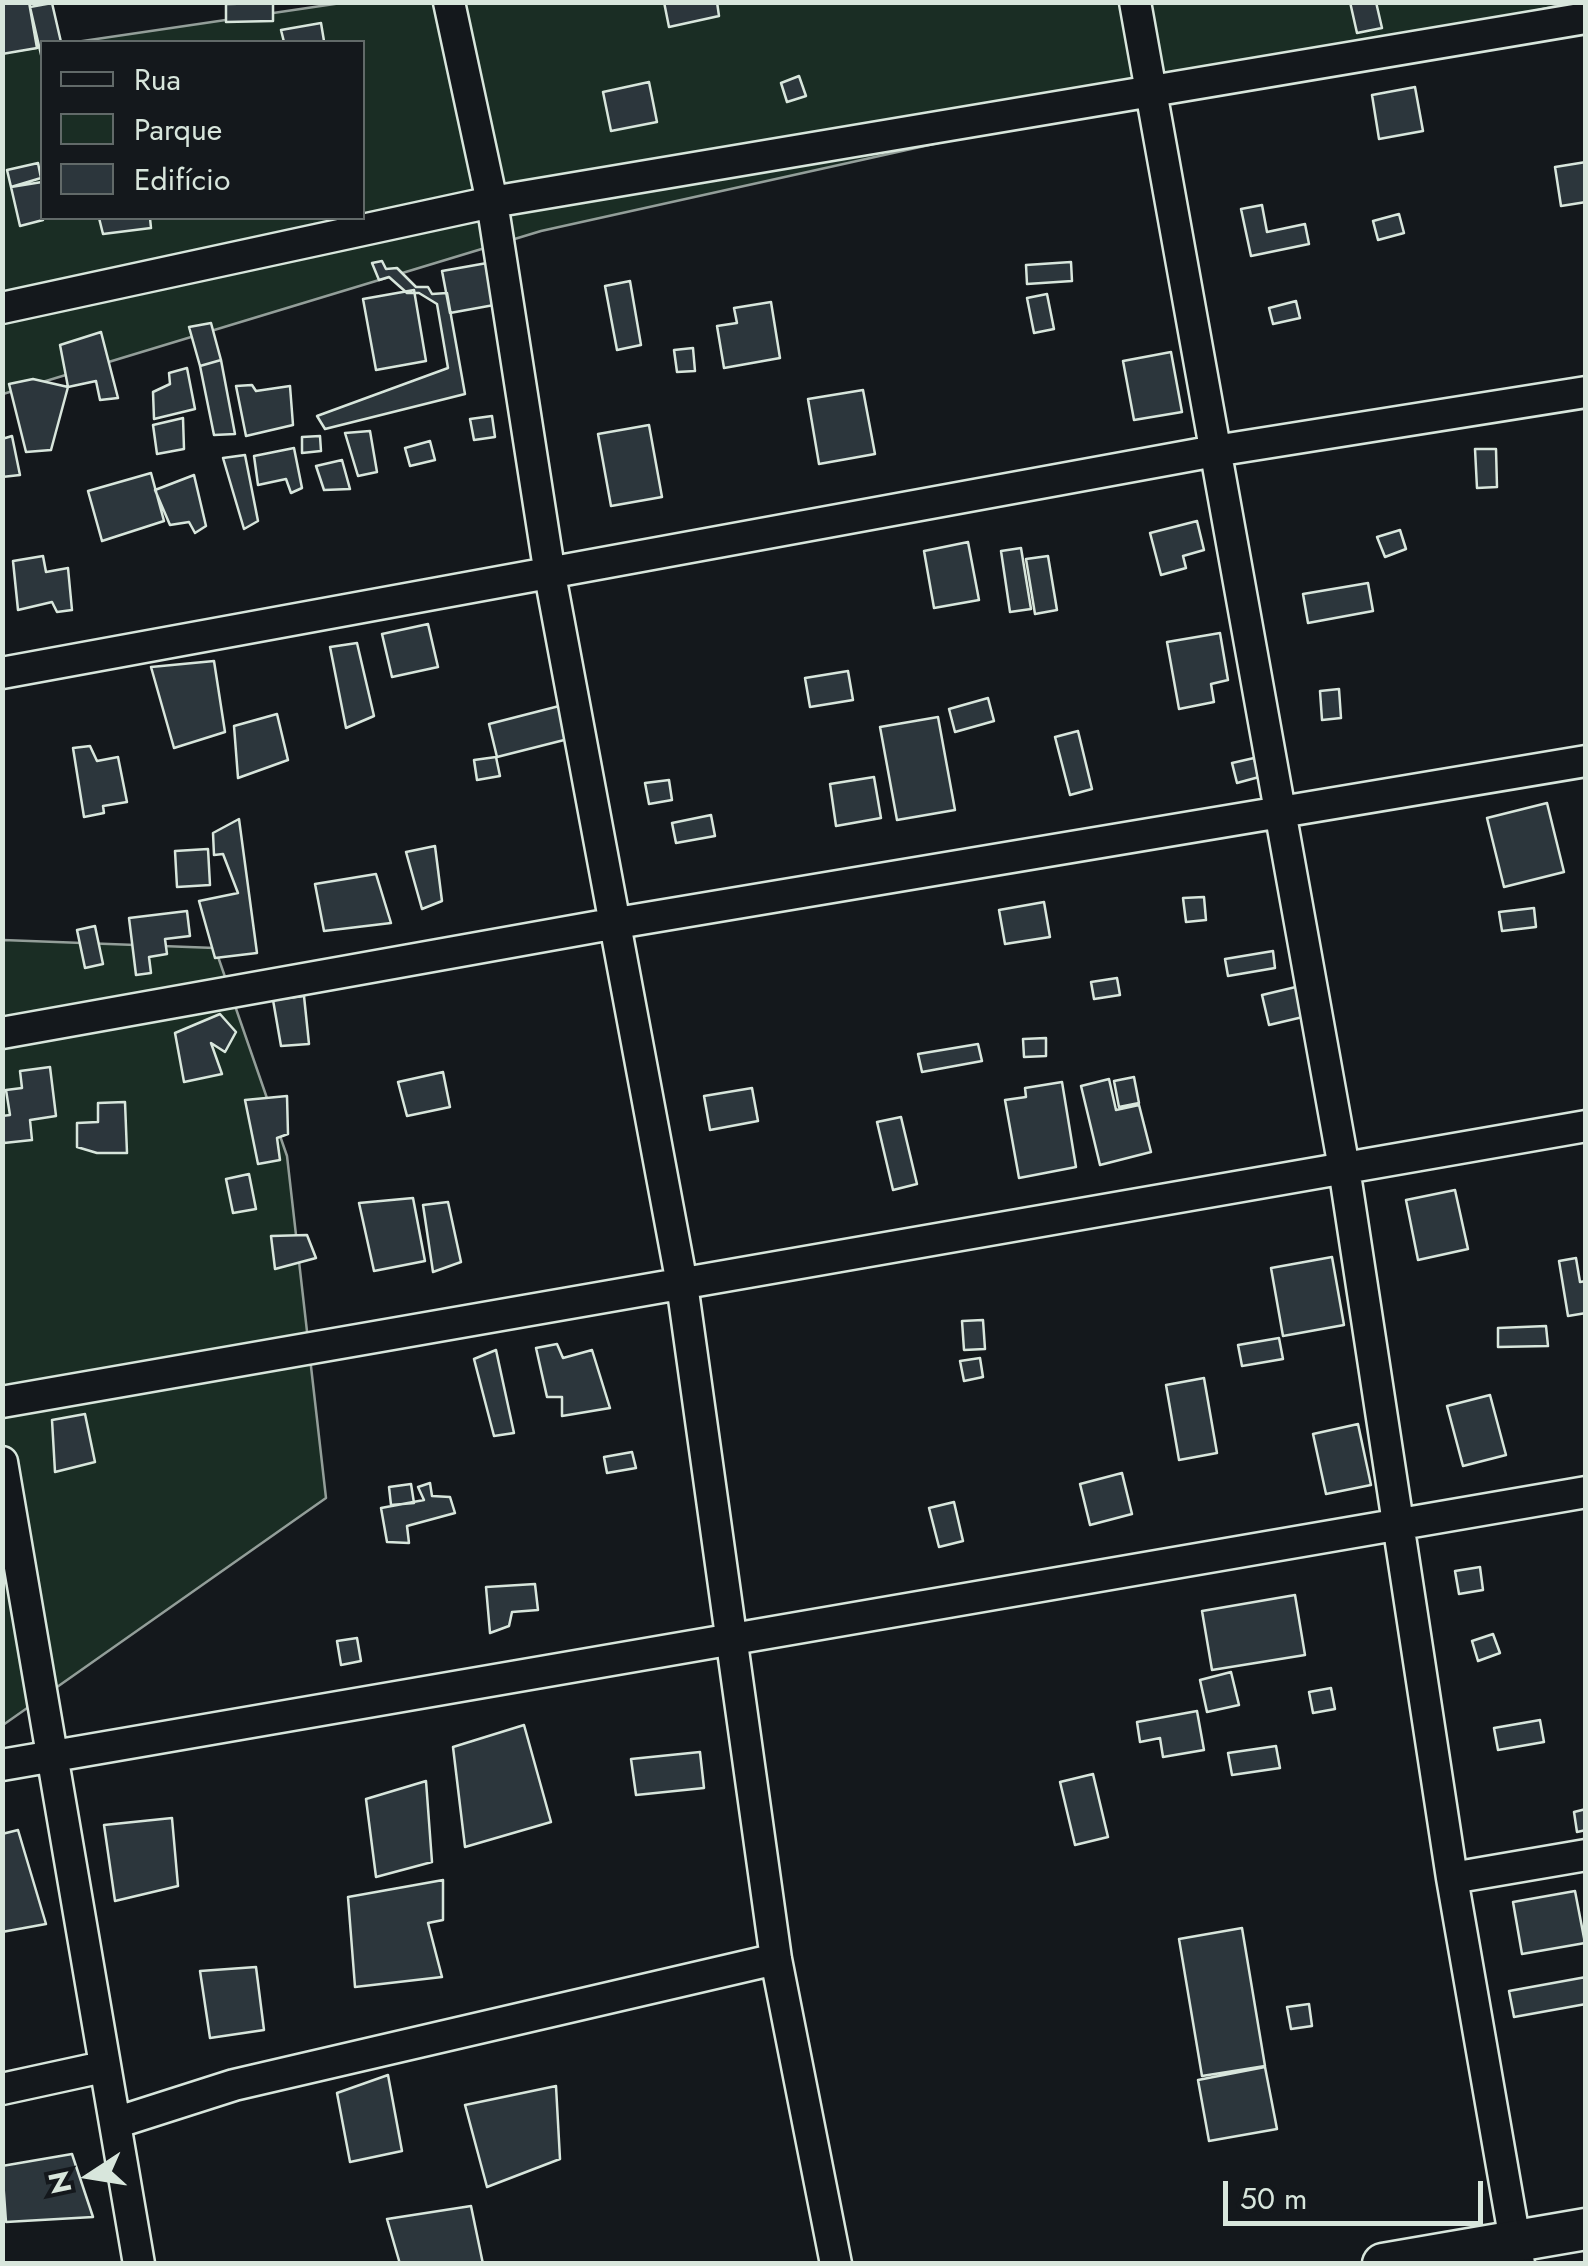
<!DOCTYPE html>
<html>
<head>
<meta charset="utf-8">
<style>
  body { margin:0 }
  #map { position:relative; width:1588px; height:2266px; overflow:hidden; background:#14181c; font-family:Jost,sans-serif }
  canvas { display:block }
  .frame { position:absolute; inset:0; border:5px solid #d8e6dc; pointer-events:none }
  .legend { position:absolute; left:40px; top:40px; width:325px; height:180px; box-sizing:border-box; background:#14181c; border:2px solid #626a69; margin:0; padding:12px 18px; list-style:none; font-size:30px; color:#d8e6dc }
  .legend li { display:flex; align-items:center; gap:20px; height:50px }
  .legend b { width:50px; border:2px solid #626a69 }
  .north { position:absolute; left:40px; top:2126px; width:100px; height:100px; -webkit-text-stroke:8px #14181c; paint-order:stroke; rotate:258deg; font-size:28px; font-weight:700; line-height:40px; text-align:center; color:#d8e6dc }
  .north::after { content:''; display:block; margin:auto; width:35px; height:45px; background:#d8e6dc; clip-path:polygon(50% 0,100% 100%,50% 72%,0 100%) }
  .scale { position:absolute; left:1223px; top:2181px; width:260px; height:45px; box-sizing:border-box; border:5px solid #d8e6dc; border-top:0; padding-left:12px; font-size:30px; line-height:35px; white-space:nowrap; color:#d8e6dc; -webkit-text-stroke:8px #14181c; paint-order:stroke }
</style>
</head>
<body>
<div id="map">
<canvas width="1588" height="2266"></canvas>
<div class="frame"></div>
<ul class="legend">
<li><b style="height:12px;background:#14181c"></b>Rua</li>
<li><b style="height:28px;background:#1a2d24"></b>Parque</li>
<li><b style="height:28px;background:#2c363c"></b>Edifício</li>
</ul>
<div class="north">N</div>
<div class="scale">50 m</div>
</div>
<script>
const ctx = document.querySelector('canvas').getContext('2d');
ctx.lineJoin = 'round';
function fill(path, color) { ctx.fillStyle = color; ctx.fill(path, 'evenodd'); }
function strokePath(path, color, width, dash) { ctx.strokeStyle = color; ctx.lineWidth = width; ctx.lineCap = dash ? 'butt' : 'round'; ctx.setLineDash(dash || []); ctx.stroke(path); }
const green = new Path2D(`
  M348,2L1570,3L541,231L3,394L2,53L42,47V218H362V42H76Z
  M3,940L215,948L287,1156L326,1498L3,1725Z`);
const building = new Path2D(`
  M2,2H29L37,48L2,54Z
  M664,2H717L719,16L669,27Z
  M1350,2H1376L1382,28L1357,33Z
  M52,3L61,42H42V59L30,7Z
  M273,3V21L226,22V4Z
  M321,23L324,41L284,42L281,30Z
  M799,76L806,96L787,102L781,83Z
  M649,82L657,122L611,131L603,92Z
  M1415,87L1423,131L1379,139L1372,95Z
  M1586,162V202L1561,206L1555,167Z
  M38,163L41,178L11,187L7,170Z
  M42,182L43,220L20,226L11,187Z
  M1262,205L1267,232L1305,224L1309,244L1251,256L1241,209Z
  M1399,214L1404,233L1378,240L1373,221Z
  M99,218H150L151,228L103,234Z
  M382,261L386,269L397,268L416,287H428L432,294L447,293L465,394L325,429L317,416L448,368L437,304L419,293H407L389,277L379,280L372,263Z
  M1071,262L1072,281L1027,284L1026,265Z
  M487,263L494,305L450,313L442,271Z
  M630,281L641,345L617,350L605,286Z
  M414,290L426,361L376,370L363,299Z
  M1047,294L1054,329L1034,333L1027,298Z
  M1296,301L1300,318L1273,324L1269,308Z
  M771,302L780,358L724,368L717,326L737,323L734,308Z
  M211,323L221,360L200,366L189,327Z
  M101,332L118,398L100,400L96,381L68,387L60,345Z
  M693,348L695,371L677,372L674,350Z
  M1171,352L1182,412L1134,420L1123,361Z
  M221,360L235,434L214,435L200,366Z
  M187,368L195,409L154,419L153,392L170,384L169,373Z
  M33,379L68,387L51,450L26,452L9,384Z
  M252,385L256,391L290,386L293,425L246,436L236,386Z
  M863,390L875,454L819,464L808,399Z
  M492,416L495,437L474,440L470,419Z
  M183,418L184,449L157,454L153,425Z
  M649,425L662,497L611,506L598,434Z
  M370,431L377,472L358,476L345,433Z
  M12,436L20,475L2,477V439Z
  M320,436L321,451L302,453V437Z
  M430,441L435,460L410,466L405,448Z
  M294,448L302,488L291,493L286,479L258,485L254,456Z
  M1475,449H1496L1497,487L1477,488Z
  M245,455L258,521L244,529L223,458Z
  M342,460L350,489L324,490L316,466Z
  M151,473L164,521L102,541L88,491Z
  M194,475L206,526L195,533L189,522L170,525L155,490Z
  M1197,521L1204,550L1183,556L1186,568L1161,575L1150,533Z
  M1400,530L1406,549L1385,557L1377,537Z
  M968,542L979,600L934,608L924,551Z
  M1021,548L1031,609L1010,612L1001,551Z
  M43,556L46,572L68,568L72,610L57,612L52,602L18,610L13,561Z
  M1048,556L1057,610L1035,614L1026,559Z
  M1368,583L1373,611L1308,623L1303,594Z
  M428,624L438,667L392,677L382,634Z
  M1220,633L1228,680L1211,684L1214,702L1179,709L1167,642Z
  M357,643L374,716L346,728L330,647Z
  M214,661L225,732L174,748L151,667Z
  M848,671L853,700L810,707L805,678Z
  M1339,689L1341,718L1322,720L1320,691Z
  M988,698L994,721L955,732L949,709Z
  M567,704L576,737L497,757L489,724Z
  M277,714L288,760L238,778L234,726Z
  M938,717L955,810L897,820L880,727Z
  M1078,731L1092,789L1070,795L1055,737Z
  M90,746L97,761L118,757L127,802L103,806L104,813L84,817L73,748Z
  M496,757L500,776L477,780L474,760Z
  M1254,758L1259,777L1237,783L1232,763Z
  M874,777L881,818L836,826L830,784Z
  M669,780L672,800L649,804L645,783Z
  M1547,803L1564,872L1504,887L1487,818Z
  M711,815L715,836L676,843L672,823Z
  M239,819L257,953L215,958L199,901L238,893L223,854L214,855L213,833Z
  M435,846L442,901L422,909L406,852Z
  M208,849L210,885L177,887L175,851Z
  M376,874L391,923L324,931L315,884Z
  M1204,897L1206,920L1186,922L1183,898Z
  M1044,902L1050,937L1005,944L999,910Z
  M1534,908L1536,927L1502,931L1499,912Z
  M187,911L190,936L165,939L167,954L149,957L151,973L136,975L129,918Z
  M95,926L103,964L85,968L77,930Z
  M1273,951L1275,968L1228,976L1225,959Z
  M1117,978L1120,995L1094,999L1091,982Z
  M1300,986L1307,1016L1269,1025L1262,995Z
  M304,996L309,1044L281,1046L273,1000Z
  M220,1014L236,1032L225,1052L211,1043L222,1074L184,1082L175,1033Z
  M1046,1038V1056L1024,1057L1023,1039Z
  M978,1044L982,1061L922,1072L918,1054Z
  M50,1067L56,1116L30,1120L32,1140L4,1143L2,1116L10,1115L6,1090L22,1088L20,1071Z
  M443,1072L450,1107L407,1116L398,1082Z
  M1134,1077L1139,1103L1119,1107L1114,1081Z
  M1109,1079L1116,1110L1139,1105L1151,1152L1100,1165L1081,1086Z
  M1062,1082L1076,1167L1019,1178L1005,1100L1026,1097L1025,1088Z
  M752,1088L758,1121L710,1130L704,1096Z
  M287,1096L288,1134L277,1138L280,1160L258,1164L245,1100Z
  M125,1102L127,1153H97L77,1147V1123L98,1122V1103Z
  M901,1117L917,1184L893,1190L877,1122Z
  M249,1174L256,1209L233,1213L226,1179Z
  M1455,1190L1468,1249L1418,1260L1406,1200Z
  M413,1198L425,1261L374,1271L359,1203Z
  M448,1202L461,1262L433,1272L423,1205Z
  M307,1235L316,1258L275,1269L271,1236Z
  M1332,1257L1344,1325L1283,1336L1271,1268Z
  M1576,1258L1580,1282L1586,1281V1313L1568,1316L1559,1261Z
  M983,1320L985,1349L964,1350L962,1321Z
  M1546,1326L1548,1346L1498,1347V1328Z
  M1279,1338L1283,1359L1242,1366L1238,1345Z
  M557,1344L563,1358L592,1350L610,1408L562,1416V1397H547L536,1348Z
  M496,1350L514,1433L494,1436L474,1359Z
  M980,1358L983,1377L964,1381L960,1361Z
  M1204,1378L1217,1453L1179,1460L1166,1385Z
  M1490,1395L1506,1455L1463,1466L1447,1406Z
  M85,1414L95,1462L55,1472L52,1420Z
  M1358,1424L1371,1485L1326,1494L1313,1434Z
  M632,1452L636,1468L607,1473L604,1457Z
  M1122,1473L1132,1514L1090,1525L1080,1484Z
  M430,1483L432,1496L450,1497L455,1513L407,1526L409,1543L387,1542L381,1508L424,1500L418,1487Z
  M411,1484L414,1503L391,1505L389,1487Z
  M954,1502L963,1541L939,1547L929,1508Z
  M1480,1567L1483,1590L1459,1594L1455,1571Z
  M535,1584L538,1610L512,1612L509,1626L490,1633L486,1587Z
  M1295,1595L1305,1655L1212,1670L1202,1611Z
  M1493,1634L1500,1653L1478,1661L1472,1641Z
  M357,1638L361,1661L341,1665L337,1641Z
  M1231,1672L1239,1705L1207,1712L1200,1680Z
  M1331,1688L1335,1709L1313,1713L1309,1692Z
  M1197,1711L1204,1750L1163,1757L1160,1738L1140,1742L1137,1722Z
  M1540,1720L1544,1742L1498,1750L1494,1728Z
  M524,1725L551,1822L465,1847L453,1747Z
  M1276,1746L1280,1768L1232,1775L1228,1753Z
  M700,1752L704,1788L636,1795L631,1759Z
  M1093,1774L1108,1837L1075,1845L1060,1782Z
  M426,1781L432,1862L376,1877L366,1799Z
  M1586,1809V1830L1577,1832L1574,1812Z
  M172,1818L178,1886L115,1901L104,1825Z
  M18,1830L46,1924L2,1932V1834Z
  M443,1880V1920L428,1923L442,1977L355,1987L348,1897Z
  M1575,1891L1585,1943L1522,1954L1513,1902Z
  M1242,1928L1265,2066L1202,2076L1179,1939Z
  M256,1967L264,2030L210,2038L200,1971Z
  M1586,1977V2004L1514,2017L1509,1991Z
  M1309,2004L1312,2026L1291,2029L1287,2007Z
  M1265,2067L1277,2129L1209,2141L1198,2080Z
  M388,2075L402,2151L350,2162L337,2093Z
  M556,2086L560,2159L487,2187L465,2105Z
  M72,2154L93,2217L6,2222L2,2166Z
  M471,2206L483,2264H400L387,2219Z`);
const minor = new Path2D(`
  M449,2L492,202L550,575L682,1284L776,1959L836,2264
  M1135,2L1344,1168L1452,1878L1519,2264
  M2,308L492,202L1586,18
  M2,673L1215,451L1586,392
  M2,1033L617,923L1586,761
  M2,1402L1586,1126
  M2,1462L139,2264
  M2,1765L1586,1492
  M1452,1878L1586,1855
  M2,2089L103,2067
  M115,2123L234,2085L776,1959`);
const tertiary = new Path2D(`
  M1383,2264L1586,2229`);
fill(green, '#1a2d24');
strokePath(green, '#939e99', 2.5);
fill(building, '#2c363c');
strokePath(building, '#d8e6dc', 2.5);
strokePath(minor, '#d8e6dc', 35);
strokePath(tertiary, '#d8e6dc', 45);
strokePath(minor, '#14181c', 30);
strokePath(tertiary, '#14181c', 40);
</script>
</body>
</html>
